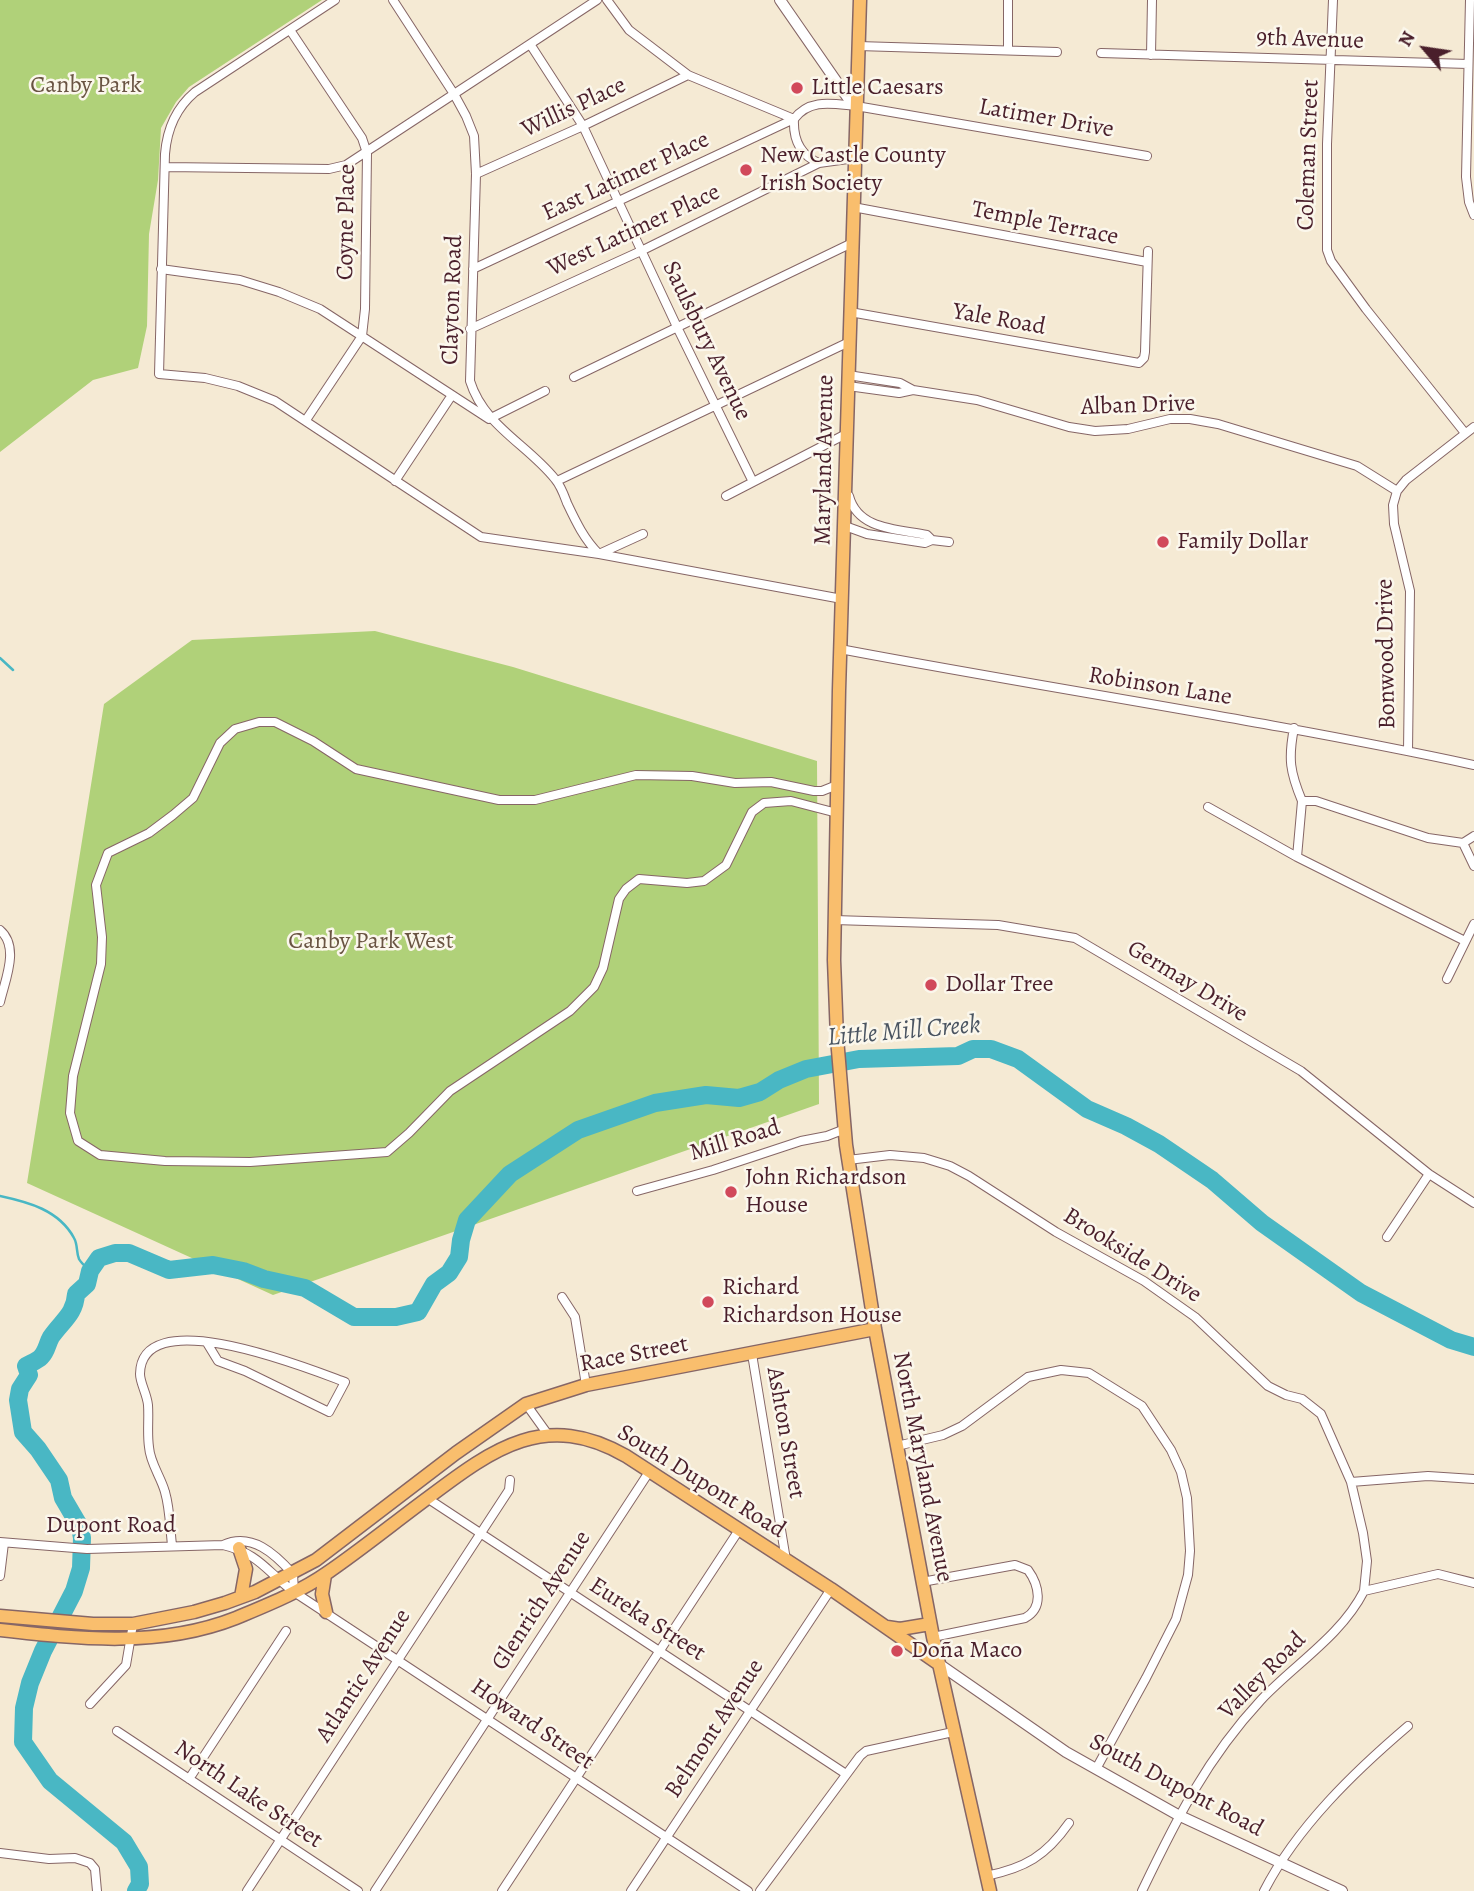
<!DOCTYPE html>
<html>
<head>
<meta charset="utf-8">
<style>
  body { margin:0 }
  #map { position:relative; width:1474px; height:1891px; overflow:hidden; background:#f5ead4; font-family:Alegreya,serif }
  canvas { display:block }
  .north { position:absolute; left:1390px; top:14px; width:70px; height:70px; -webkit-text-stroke:5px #fbf7ec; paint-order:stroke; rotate:299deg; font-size:19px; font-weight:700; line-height:28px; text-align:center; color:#4a1f2b }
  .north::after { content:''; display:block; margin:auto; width:24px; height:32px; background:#4a1f2b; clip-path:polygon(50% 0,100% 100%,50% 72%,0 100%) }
</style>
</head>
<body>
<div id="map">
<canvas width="1474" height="1891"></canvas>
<div class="north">N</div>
</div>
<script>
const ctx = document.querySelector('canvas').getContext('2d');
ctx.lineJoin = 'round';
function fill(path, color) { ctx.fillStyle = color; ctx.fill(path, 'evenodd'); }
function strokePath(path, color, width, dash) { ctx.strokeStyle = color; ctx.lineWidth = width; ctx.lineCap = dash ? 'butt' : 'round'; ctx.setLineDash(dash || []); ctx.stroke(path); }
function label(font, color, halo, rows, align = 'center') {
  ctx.font = font + ' Alegreya,serif'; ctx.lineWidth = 5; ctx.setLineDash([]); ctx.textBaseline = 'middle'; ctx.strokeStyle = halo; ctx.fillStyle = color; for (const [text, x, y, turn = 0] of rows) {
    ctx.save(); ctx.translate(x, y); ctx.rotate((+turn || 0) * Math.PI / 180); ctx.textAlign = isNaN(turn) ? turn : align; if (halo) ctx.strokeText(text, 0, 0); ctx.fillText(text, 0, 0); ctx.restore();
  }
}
const green = new Path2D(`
  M0,0H322L189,87L176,102L161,128L158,180L149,234L147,326L138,368L93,380L0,452Z
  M375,631L513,667L817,761L819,1104L273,1295L27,1183L104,704L192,640Z`);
const stream = new Path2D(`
  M0,658L13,670
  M0,1196C28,1202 59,1210 74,1238C78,1245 76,1252 79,1259C81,1263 87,1268 90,1271`);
const river = new Path2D(`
  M136,1891L140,1884L139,1867L124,1842L50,1781L23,1742L24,1708L30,1683L43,1651L74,1591L81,1568L82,1538L80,1527L63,1498L59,1480L38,1449L23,1432L18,1400L20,1389L29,1375L26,1366C31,1363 37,1361 41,1357C47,1351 47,1344 51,1337C62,1321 75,1314 76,1294L87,1284L90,1271L99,1258L115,1253H129L169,1270L213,1265L243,1271L264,1279L305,1288L354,1317H396L418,1312L434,1284L449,1273L459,1257L461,1240L467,1220L510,1174L578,1130L655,1103L706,1095L739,1098L760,1092L779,1080L806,1069L859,1059L958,1056L973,1049H991L1018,1059L1087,1109L1126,1126L1159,1144L1212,1180L1262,1223L1361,1293L1451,1340L1474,1347`);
const minor = new Path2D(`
  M335,0L195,92C176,108 167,129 165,154L159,374L205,378L238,386L275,401L481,537L599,554L643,534
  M393,0L454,94L466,116L474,136L476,174L470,381C484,426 527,444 555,479C561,486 564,495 567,503C576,522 584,539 599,554L842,599
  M607,0L629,30L688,75L794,119
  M1333,0L1327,144V250L1331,261L1366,309L1465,433
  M1470,0L1466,177L1469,202L1474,215
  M290,30L362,138L367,153L365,309L362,336L306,420
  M530,44L583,126L678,329L753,482
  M858,46L1057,52
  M1008,49V0
  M1101,53L1468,64
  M1151,55L1152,0
  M819,163C800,155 793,139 794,119C810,98 833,104 856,106L1147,156
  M165,167L329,169L346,165L597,0
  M476,174L583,126L688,75
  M853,207L1147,262
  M161,269L240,280L279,292L320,309L489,419L545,391
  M473,269L794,119
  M850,312L1139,363L1144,358L1145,352L1148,251
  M470,329L641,251L819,163L855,158
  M848,375L900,383L913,390L977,400L1069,427L1095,431L1128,429L1170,419H1190L1218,424L1357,466L1397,491
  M574,377L852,243
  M848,386L899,393L913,390
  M395,481L452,395
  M557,481L849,342
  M726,496L846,434
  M849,496C858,530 897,529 927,535L932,540L949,542
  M845,526L867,534L925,543L932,540
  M840,649C1051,689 1264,720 1474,765
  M1294,728C1288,759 1290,772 1302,801H1316L1428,838L1463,843L1474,836
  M1408,751L1410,591L1394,524L1393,505L1397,491L1406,480L1474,427
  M1208,807L1297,857L1465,941
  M837,813L791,801L764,803L752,812L726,865L704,881L687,883L639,879L626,889L619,899L603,968L594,987L570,1011L450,1091L409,1133L387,1152L250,1162L165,1161L100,1155L78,1141L70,1113L73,1076L101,964L102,937L96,885L108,853L149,833L173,815L193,798L220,743L235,729L259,722H275L313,741L356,769L499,800H535L636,775L692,776L735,783L771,782L814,791H822L837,785
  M1463,843L1474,866
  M1297,857L1302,801
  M834,920L998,925L1075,938L1301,1071L1429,1174L1474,1203
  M0,930C20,947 5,980 0,1002
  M1447,979L1474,924
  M848,1160L890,1155L924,1158L950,1166L969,1176L1056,1232L1144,1281L1195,1317L1268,1386L1286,1395L1302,1399L1321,1414L1351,1482L1363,1533L1367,1561L1364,1591
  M637,1191L713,1170L801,1141L827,1136L845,1129
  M1387,1237L1429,1174
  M562,1297L575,1317L586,1385
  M752,1354L786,1560
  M526,1404L549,1436
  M897,1446L943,1435L962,1426L1028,1377L1061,1370L1089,1373L1142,1406L1171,1450L1181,1472L1187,1498L1190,1551L1188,1575L1176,1619L1146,1678L1096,1769
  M1351,1482L1428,1476L1474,1479
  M427,1498L846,1774
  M0,1542L87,1549L223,1545C252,1532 275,1554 293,1574L294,1592
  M172,1545C170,1528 170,1509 165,1492C161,1477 150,1463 149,1447C147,1433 149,1419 148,1405C147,1394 140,1383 140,1374C141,1300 312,1370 345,1382L329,1412L245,1371L218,1361L207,1343
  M223,1545C260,1554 266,1571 294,1592L748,1891
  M0,1576L4,1543
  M922,1582L1015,1565L1028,1570C1039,1585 1044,1608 1025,1618L933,1637
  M90,1704L126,1665L133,1624
  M117,1731L358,1891
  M189,1779L286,1631
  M0,1853L49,1859L75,1858L90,1863L95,1869L97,1891
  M986,1876C1025,1868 1046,1856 1069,1823
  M247,1891L509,1490L510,1480
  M375,1891L649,1472
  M502,1891L739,1530
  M631,1891L831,1589
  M760,1891L860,1756L866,1751L953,1732
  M1142,1891C1176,1820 1207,1758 1261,1700C1295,1664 1341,1636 1364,1591L1438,1574L1474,1583
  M1264,1891C1297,1827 1354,1772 1408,1726`);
const tertiary = new Path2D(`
  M780,0L850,101L856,106
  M939,1664L1066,1752L1178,1815L1342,1891`);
const primary = new Path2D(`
  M860,0L839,690L834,960L837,1038L846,1145L875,1329L933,1637L990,1891
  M239,1548L246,1569L241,1597
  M325,1575L322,1594L326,1612
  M0,1616L93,1624H133L194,1612L225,1603L255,1592L316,1560L456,1453L526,1404L586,1385L875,1329
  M887,1627L900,1629L930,1624
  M0,1630C79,1639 160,1648 236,1618C267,1605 300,1592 327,1573C362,1549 395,1522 429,1497C494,1448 546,1410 626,1456L831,1589L939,1664`);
const markers = [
  [797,88,7,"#d1495b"],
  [746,170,7,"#d1495b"],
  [1163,542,7,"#d1495b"],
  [931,985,7,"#d1495b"],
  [731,1192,7,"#d1495b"],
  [708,1302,7,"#d1495b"],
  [897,1651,7,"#d1495b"]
];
const streetNames = [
  ["9th Avenue",1310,40,2],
  ["Willis Place",574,108,-25],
  ["Latimer Drive",1046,119,10],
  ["Coleman Street",1309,155,-88],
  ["East Latimer Place",626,177,-25],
  ["Coyne Place",347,222,-89],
  ["Temple Terrace",1045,224,11],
  ["West Latimer Place",634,231,-25],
  ["Clayton Road",453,300,-88],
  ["Yale Road",999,320,10],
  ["Saulsbury Avenue",706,341,64],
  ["Alban Drive",1138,406,-2],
  ["Maryland Avenue",825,460,-89],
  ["Bonwood Drive",1387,654,-91],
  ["Robinson Lane",1160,687,9],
  ["Germay Drive",1187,982,31],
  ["Mill Road",735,1141,-17],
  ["Brookside Drive",1132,1256,32],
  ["Race Street",634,1355,-11],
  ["Ashton Street",785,1433,80],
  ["North Maryland Avenue",922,1467,79],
  ["South Dupont Road",701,1482,32],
  ["Dupont Road",111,1526],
  ["Glenrich Avenue",542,1601,-57],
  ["Eureka Street",647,1620,33],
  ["Atlantic Avenue",364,1676,-57],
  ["Valley Road",1263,1676,-45],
  ["Howard Street",532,1725,34],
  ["Belmont Avenue",715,1729,-57],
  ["South Dupont Road",1176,1786,28],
  ["North Lake Street",248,1795,34]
];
const parkNames = [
  ["Canby Park",86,86],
  ["Canby Park West",371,942]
];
const poiNames = [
  ["Little Caesars",811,88],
  ["New Castle County",760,156],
  ["Irish Society",760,184],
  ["Family Dollar",1177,542],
  ["Dollar Tree",945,985],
  ["John Richardson",745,1178],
  ["House",745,1206],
  ["Richard",722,1288],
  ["Richardson House",722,1316],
  ["Doña Maco",911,1651]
];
const waterNames = [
  ["Little Mill Creek",904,1032,-5]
];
fill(green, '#b0d179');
strokePath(stream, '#49b7c4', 2.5);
strokePath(river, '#49b7c4', 18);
strokePath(minor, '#866666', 10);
strokePath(tertiary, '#866666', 12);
strokePath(primary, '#866666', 15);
strokePath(minor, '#fff', 8);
strokePath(tertiary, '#fff', 10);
strokePath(primary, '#f9be6d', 12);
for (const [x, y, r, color] of markers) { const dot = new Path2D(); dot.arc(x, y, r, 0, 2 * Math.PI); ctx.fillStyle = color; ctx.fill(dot); strokePath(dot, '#fbf7ec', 2.5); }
label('24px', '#4a1f2b', '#fbf7ec', streetNames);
label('24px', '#695442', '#fbf7ec', parkNames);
label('24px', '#4a1f2b', '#fbf7ec', poiNames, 'left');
label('italic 26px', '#4a5461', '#fbf7ec', waterNames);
</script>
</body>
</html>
